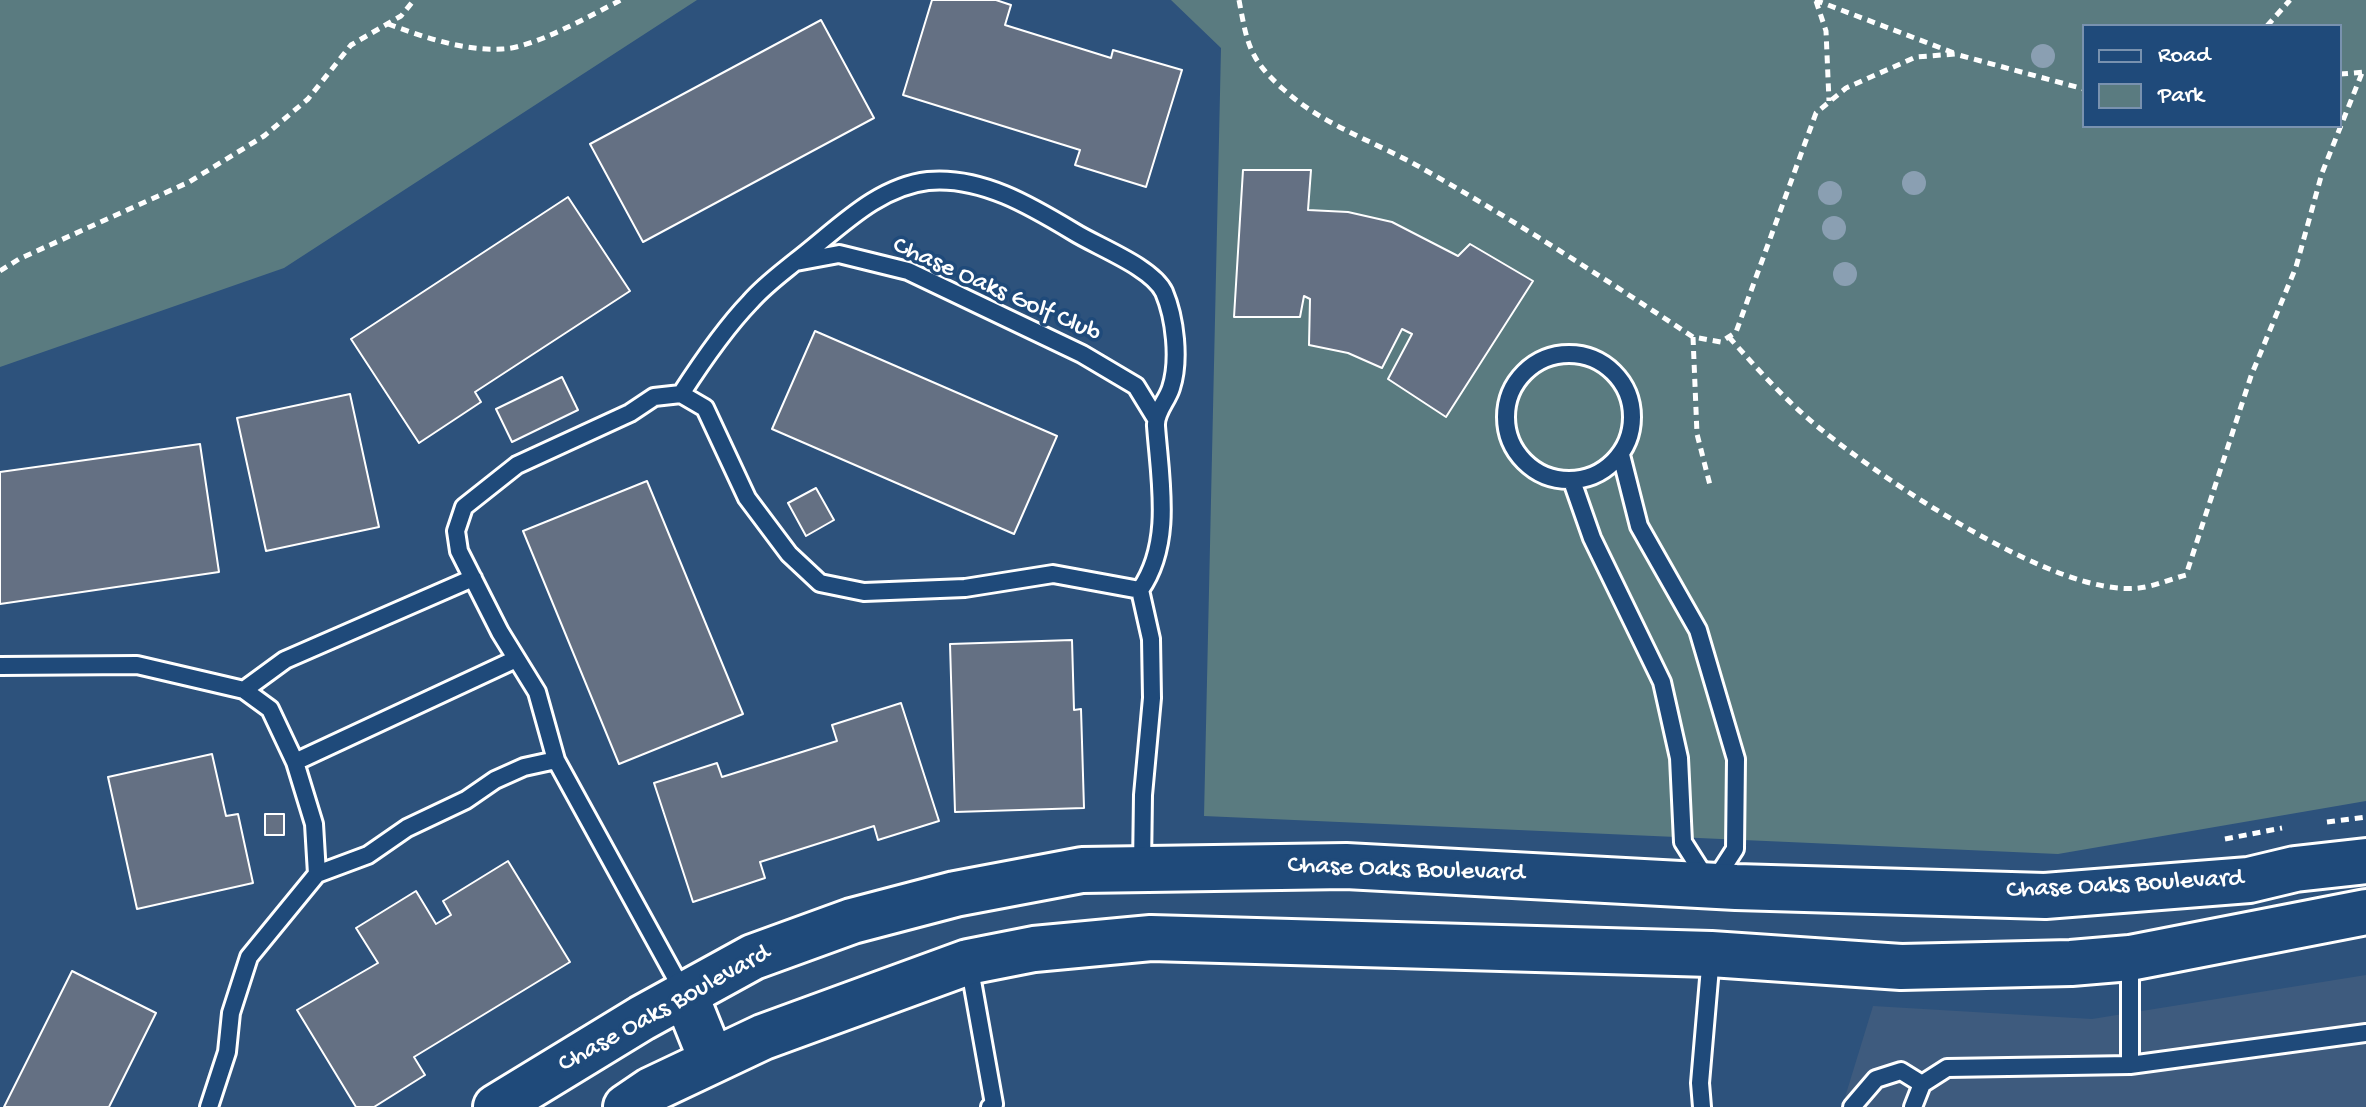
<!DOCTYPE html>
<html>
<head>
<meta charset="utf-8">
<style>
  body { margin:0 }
  #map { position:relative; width:2366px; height:1107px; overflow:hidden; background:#2d527c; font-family:"Gochi Hand",sans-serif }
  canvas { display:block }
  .legend { position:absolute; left:2082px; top:24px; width:260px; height:104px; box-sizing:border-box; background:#1f4a7a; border:2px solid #7992af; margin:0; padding:10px 14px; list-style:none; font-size:24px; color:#fff }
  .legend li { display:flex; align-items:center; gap:16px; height:40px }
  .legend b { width:40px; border:2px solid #7992af }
</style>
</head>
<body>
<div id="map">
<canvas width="2366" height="1107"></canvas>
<ul class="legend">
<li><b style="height:10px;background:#1f4a7a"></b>Road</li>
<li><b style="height:22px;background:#5a7b80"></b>Park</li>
</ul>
</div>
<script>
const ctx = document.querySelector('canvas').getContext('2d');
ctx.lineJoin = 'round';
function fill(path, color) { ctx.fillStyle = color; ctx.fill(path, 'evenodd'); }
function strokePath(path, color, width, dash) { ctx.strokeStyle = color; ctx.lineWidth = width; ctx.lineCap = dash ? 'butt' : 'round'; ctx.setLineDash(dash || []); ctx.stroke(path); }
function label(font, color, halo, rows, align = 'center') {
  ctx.font = font + ' "Gochi Hand",sans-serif'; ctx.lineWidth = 7; ctx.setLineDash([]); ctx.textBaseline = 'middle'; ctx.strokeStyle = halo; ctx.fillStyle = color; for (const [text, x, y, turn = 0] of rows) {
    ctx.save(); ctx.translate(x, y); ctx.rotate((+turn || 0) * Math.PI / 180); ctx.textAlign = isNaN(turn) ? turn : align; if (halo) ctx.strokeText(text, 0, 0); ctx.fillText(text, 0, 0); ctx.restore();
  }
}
const built = new Path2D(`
  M2366,975V1107H1842L1873,1006L2092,1019Z`);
const green = new Path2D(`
  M0,0H697L284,268L0,367Z
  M1171,0H2366V801L2058,854L1204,816L1221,48ZM2084,26H2340V126H2084Z`);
const building = new Path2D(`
  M932,0H996L1011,5L1005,25L1111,58L1113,50L1182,70L1146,187L1075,165L1080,150L903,95Z
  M821,20L874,118L643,242L590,144Z
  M1243,170H1311L1308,210L1348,212L1392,222L1458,256L1470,244L1533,281L1446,417L1388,379L1412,334L1402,329L1382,368L1348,353L1309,345L1310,299L1304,296L1300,317H1234Z
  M568,197L630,291L475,392L481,402L419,443L351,339Z
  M815,331L1057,436L1014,534L772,429Z
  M562,377L578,410L512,442L496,409Z
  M350,394L379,527L266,551L237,418Z
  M200,444L219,572L0,604V472Z
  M647,481L743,714L619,764L523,531Z
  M816,488L834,520L806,536L788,503Z
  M1072,640L1074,710L1081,709L1084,808L955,812L950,644Z
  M901,703L939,821L878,840L874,826L760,862L765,878L693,902L654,783L717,763L722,777L837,741L832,725Z
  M212,754L226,816L238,814L253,883L137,909L108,777Z
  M265,814H284V835H265Z
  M508,861L570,962L414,1057L425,1075L374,1107H356L297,1010L378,963L356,928L416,891L436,924L451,915L443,901Z
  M72,971L156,1013L109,1107H4Z`);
const path = new Path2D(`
  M1239,0C1247,43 1249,59 1283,89C1325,127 1377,142 1425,170C1517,222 1605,279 1693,337L1721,342L1736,332L1816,113L1846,88L1916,57L1955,54L2084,89
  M1815,0L1954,53
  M1816,1L1826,31L1829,101
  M388,24C424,37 463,51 502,49C534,48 591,15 621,0
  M2267,26L2290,0
  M2340,74L2366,72
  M0,271L19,259L189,182L264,136L308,99L351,45L401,16L414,0
  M1693,337L1697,434L1711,489
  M1729,337C1759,371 1788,403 1823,431C1887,482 2058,598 2139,588C2155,586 2171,579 2186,575L2251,376L2296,267L2322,173L2362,73
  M2327,822L2366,817
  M2225,839L2282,828`);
const lane = new Path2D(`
  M796,262L839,254L908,271L1082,354L1136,386L1155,417
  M1506 417a63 63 0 1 1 126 0a63 63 0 1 1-126 0Z
  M681,394L705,408L747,498L789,554L820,583L864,592L965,588L1053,574L1140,590L1151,639L1152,698L1143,795L1142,867
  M1572,481L1592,538L1662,682L1679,758L1683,842L1711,886L1735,849L1736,759L1698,630L1639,526L1621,455
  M0,666L137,665L244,690L285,660L473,578
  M244,690L270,709L295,762L314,824L317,874
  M295,762L516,659
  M2130,959V1065
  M969,964L994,1104L990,1107
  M684,993L556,760L537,692L500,632L459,551L456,531L464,507L517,465L630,413L654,397L681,394C701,363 725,328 750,302C764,286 779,275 795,262C835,232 875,187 928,181C981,176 1031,206 1074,232C1098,247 1152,267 1164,292C1175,318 1180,360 1171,388C1167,401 1155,412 1156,426C1160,480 1173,543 1140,590
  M209,1107L227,1052L231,1013L249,957L317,874L368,855L407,828L466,800L495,780L524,767L556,760
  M1702,1107L1700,1083L1711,956
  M1852,1107L1876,1079L1901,1071L1922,1084
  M1913,1107L1922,1084L1947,1068L2130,1065L2366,1033`);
const secondary = new Path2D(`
  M685,994L712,1061
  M496,1107L642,1018L753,957L852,921L955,894L1082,870L1346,866L1736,887L2045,896L2249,880L2295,869L2366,861
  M626,1107L651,1090L763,1037L968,962L1034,949L1151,938L1711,954L1901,967L2071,963L2130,958L2366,912`);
const trees = [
  [2043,56],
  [1914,183],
  [1830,193],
  [1834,228],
  [1845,274]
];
const streetNames = [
  ["Chase Oaks Golf Club",996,291,24],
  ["Chase Oaks Boulevard",1406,871,2],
  ["Chase Oaks Boulevard",2125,886,-3],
  ["Chase Oaks Boulevard",665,1010,-29]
];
fill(built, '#3e5b7e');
fill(green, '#5a7b80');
fill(building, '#647083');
strokePath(building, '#fff', 2);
strokePath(lane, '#fff', 22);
strokePath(secondary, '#fff', 50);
strokePath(path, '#fff', 5, [8, 6]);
strokePath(lane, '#1f4a7a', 16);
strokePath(secondary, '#1f4a7a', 44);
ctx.fillStyle = '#8a9fb2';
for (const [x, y] of trees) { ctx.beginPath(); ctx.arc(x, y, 12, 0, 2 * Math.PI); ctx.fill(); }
label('26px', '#fff', '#1f4a7a', streetNames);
</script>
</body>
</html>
